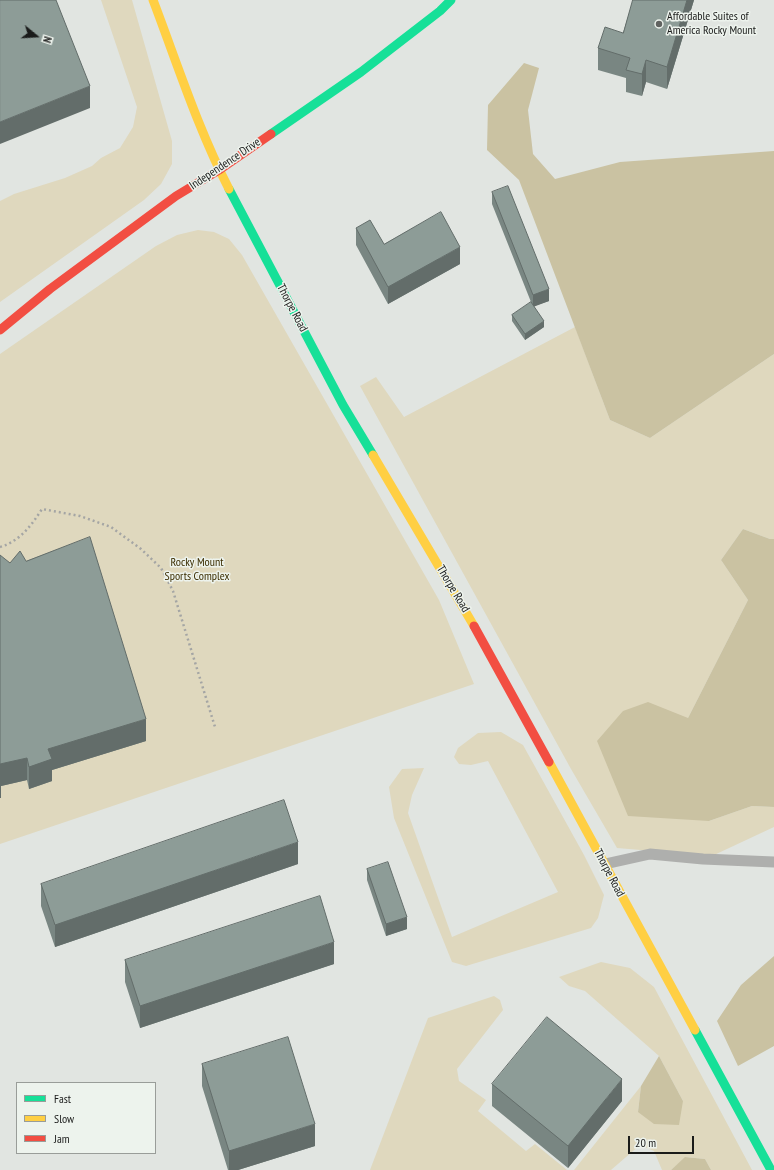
<!DOCTYPE html>
<html>
<head>
<meta charset="utf-8">
<style>
  body { margin:0 }
  #map { position:relative; width:774px; height:1170px; overflow:hidden; background:#e1e5e1; font-family:"PT Sans Narrow",sans-serif }
  canvas { display:block }
  .legend { position:absolute; left:16px; top:1082px; width:140px; height:72px; box-sizing:border-box; background:#edf3ed; border:1px solid #999d99; margin:0; padding:5px 7px; list-style:none; font-size:12px; color:#1a1b1a }
  .legend li { display:flex; align-items:center; gap:8px; height:20px }
  .legend b { width:20px; border:1px solid #999d99 }
  .north { position:absolute; left:16px; top:16px; width:40px; height:40px; -webkit-text-stroke:3px #edf3ed; paint-order:stroke; rotate:108deg; font-size:11px; font-weight:700; line-height:16px; text-align:center; color:#1a1b1a }
  .north::after { content:''; display:block; margin:auto; width:14px; height:18px; background:#1a1b1a; clip-path:polygon(50% 0,100% 100%,50% 72%,0 100%) }
  .scale { position:absolute; left:628px; top:1136px; width:66px; height:18px; box-sizing:border-box; border:2px solid #1a1b1a; border-top:0; padding-left:5px; font-size:12px; line-height:14px; white-space:nowrap; color:#1a1b1a; -webkit-text-stroke:3px #edf3ed; paint-order:stroke }
</style>
</head>
<body>
<div id="map">
<canvas width="774" height="1170"></canvas>
<ul class="legend">
<li><b style="height:5px;background:#16e098"></b>Fast</li>
<li><b style="height:5px;background:#ffcf43"></b>Slow</li>
<li><b style="height:5px;background:#f24e42"></b>Jam</li>
</ul>
<div class="north">N</div>
<div class="scale">20 m</div>
</div>
<script>
const ctx = document.querySelector('canvas').getContext('2d');
ctx.lineJoin = 'round';
function fill(path, color) { ctx.fillStyle = color; ctx.fill(path, 'evenodd'); }
function strokePath(path, color, width, dash) { ctx.strokeStyle = color; ctx.lineWidth = width; ctx.lineCap = dash ? 'butt' : 'round'; ctx.setLineDash(dash || []); ctx.stroke(path); }
function label(font, color, halo, rows, align = 'center') {
  ctx.font = font + ' "PT Sans Narrow",sans-serif'; ctx.lineWidth = 3; ctx.setLineDash([]); ctx.textBaseline = 'middle'; ctx.strokeStyle = halo; ctx.fillStyle = color; for (const [text, x, y, turn = 0] of rows) {
    ctx.save(); ctx.translate(x, y); ctx.rotate((+turn || 0) * Math.PI / 180); ctx.textAlign = isNaN(turn) ? turn : align; if (halo) ctx.strokeText(text, 0, 0); ctx.fillText(text, 0, 0); ctx.restore();
  }
}
const green = new Path2D(`
  M101,0H132L172,141V164L161,184L144,200L0,302V201L14,194L65,178L92,166L101,158L120,148L133,127L137,107Z
  M198,230L214,232L229,239L242,255L439,600L474,684L0,844V354L156,246L177,235Z
  M575,327L610,420L650,438L774,354V539H770L743,529L721,560L748,600L688,718L709,821L752,806L774,807V827L712,856L617,848L571,769L360,386L376,377L404,417Z
  M501,732L523,745L584,855L604,895L598,918L591,928L466,966L452,962L394,818L389,787L402,769L424,768L412,795L408,813L452,937L558,892L488,761L471,765L459,764L454,757L458,748L478,733Z
  M601,962L630,968L654,987L752,1170H711L705,1159L686,1157L671,1170H662L654,1151L640,1145L611,1170H574L641,1086L638,1112L683,1101L659,1056L585,991L569,986L559,977Z
  M494,996L500,1000L503,1010L457,1069L459,1081L486,1100L478,1111L526,1151L535,1144L567,1170H370L428,1018Z`);
const forest = new Path2D(`
  M524,63L539,68L528,110L533,154L555,179L620,162L774,151V354L650,438L610,420L519,180L487,150L488,105Z
  M743,529L770,539H774V807L752,806L709,821L628,816L597,741L623,711L648,702L688,718L748,600L721,560Z
  M774,956V1046L738,1066L717,1021L741,985Z
  M659,1056L683,1101L679,1125L654,1124L638,1112L641,1086Z
  M685,1157L705,1159L711,1170H671Z`);
const path = new Path2D(`
  M0,547C20,541 31,526 42,509L80,516L111,527L141,549L161,568L173,591L215,727`);
const lane = new Path2D(`
  M605,864L650,854L703,859L774,862`);
const fast = new Path2D(`
  M271,134L361,72L440,11L451,0
  M229,189L343,405L373,455
  M695,1030L771,1170`);
const slow = new Path2D(`
  M153,0C177,63 198,129 229,189
  M373,455L474,626
  M549,762L695,1030`);
const jam = new Path2D(`
  M0,330L50,289L176,196L219,170L271,134
  M474,626L549,762`);
const wall = new Path2D(`
  M633,0H694L667,89L646,82L642,96L626,92V78L598,70V48L623,33Z
  M492,192L549,301L534,306L544,327L525,340L512,321V315L531,302L492,204Z
  M356,228L384,244L460,264L388,304L356,245Z
  M26,561L146,741L52,770V781L29,789L27,780L1,786V798H0L10,563Z
  M298,864L55,947L41,906V884Z
  M367,869L407,929L386,936L367,880Z
  M125,960L334,964L140,1028L125,982Z
  M202,1064L315,1146L238,1170H228L202,1086Z
  M492,1084L622,1101L568,1168L492,1106Z`);
const shadedWall = new Path2D(`
  M687,0H694L667,89V67Z
  M646,60V82L642,96V74Z
  M90,86V108L0,144V122Z
  M460,247V264L388,304V287Z
  M549,289V301L533,307V295Z
  M544,321V327L525,340V334Z
  M146,719V741L52,770V781L29,789V767L48,749Z
  M27,758V780L1,786V798H0V764Z
  M298,842V864L55,947V925Z
  M407,917V929L386,936V924Z
  M334,942V964L140,1028V1006Z
  M622,1079V1101L568,1168V1146Z
  M315,1124V1146L238,1170H229V1151Z`);
const building = new Path2D(`
  M0,0H56L90,86L0,122Z
  M633,0H687L667,67L646,60L642,74L626,70L630,58L598,48L605,27L623,33Z
  M508,186L549,289L533,295L492,192Z
  M441,212L460,247L388,287L356,228L370,220L384,244Z
  M531,302L544,321L525,334L512,315Z
  M90,537L146,719L48,749L52,759L29,767L27,758L0,764V555L10,563L20,551L26,561Z
  M284,800L298,842L55,925L41,884Z
  M388,862L407,917L386,924L367,869Z
  M320,896L334,942L140,1006L125,960Z
  M547,1017L622,1079L568,1146L492,1084Z
  M288,1037L315,1124L229,1151L202,1064Z`);
const markers = [
  [659,24,4,"#606260"]
];
const poiNames = [
  ["Affordable Suites of",667,17],
  ["America Rocky Mount",667,31]
];
const streetNames = [
  ["Independence Drive",225,164,-34],
  ["Thorpe Road",292,308,62],
  ["Thorpe Road",453,589,59],
  ["Thorpe Road",609,873,62]
];
const parkNames = [
  ["Rocky Mount",197,563],
  ["Sports Complex",197,577]
];
fill(green, '#dfd8be');
fill(forest, '#cac2a2');
strokePath(path, '#a4a5a4', 2.5, [2, 3]);
strokePath(lane, '#aeafad', 11);
strokePath(fast, '#16e098', 9);
strokePath(slow, '#ffcf43', 9);
strokePath(jam, '#f24e42', 9);
fill(wall, '#798682');
fill(shadedWall, '#636d6a');
fill(building, '#8d9c97');
strokePath(building, '#636d6a', 1);
for (const [x, y, r, color] of markers) { const dot = new Path2D(); dot.arc(x, y, r, 0, 2 * Math.PI); ctx.fillStyle = color; ctx.fill(dot); strokePath(dot, '#edf3ed', 1.5); }
label('12px', '#1a1b1a', '#edf3ed', poiNames, 'left');
label('12px', '#1a1b1a', '#edf3ed', streetNames);
label('12px', '#3b2d00', '#edf3ed', parkNames);
</script>
</body>
</html>
